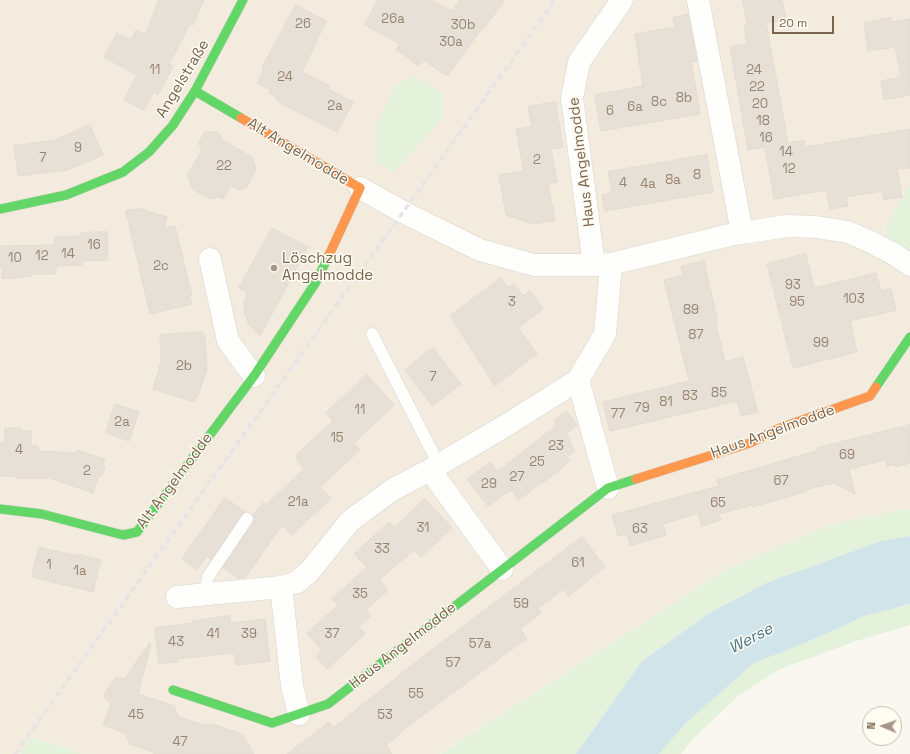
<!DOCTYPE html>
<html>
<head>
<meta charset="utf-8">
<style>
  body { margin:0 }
  #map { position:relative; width:910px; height:754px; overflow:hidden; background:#f9f7f0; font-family:"Space Grotesk",sans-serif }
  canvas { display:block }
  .north { position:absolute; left:862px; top:706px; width:40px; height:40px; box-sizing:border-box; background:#fffcf2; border:1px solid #cabfb0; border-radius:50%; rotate:272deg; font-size:11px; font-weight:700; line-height:16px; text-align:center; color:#7a634d }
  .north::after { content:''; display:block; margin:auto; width:14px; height:18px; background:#a69786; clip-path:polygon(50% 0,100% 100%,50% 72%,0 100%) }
  .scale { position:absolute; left:772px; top:16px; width:62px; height:18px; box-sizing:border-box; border:2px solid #7a634d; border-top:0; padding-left:5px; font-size:12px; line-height:14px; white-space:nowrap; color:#7a634d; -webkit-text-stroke:3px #fffcf2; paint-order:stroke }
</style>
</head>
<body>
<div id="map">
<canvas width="910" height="754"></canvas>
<div class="north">N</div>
<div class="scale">20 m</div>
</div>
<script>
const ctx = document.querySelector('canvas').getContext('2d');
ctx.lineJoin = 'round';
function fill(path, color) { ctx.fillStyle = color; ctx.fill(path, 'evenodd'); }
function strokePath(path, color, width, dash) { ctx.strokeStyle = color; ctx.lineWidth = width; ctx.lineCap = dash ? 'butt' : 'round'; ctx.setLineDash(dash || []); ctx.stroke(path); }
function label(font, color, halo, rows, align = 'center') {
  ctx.font = font + ' "Space Grotesk",sans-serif'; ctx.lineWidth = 3; ctx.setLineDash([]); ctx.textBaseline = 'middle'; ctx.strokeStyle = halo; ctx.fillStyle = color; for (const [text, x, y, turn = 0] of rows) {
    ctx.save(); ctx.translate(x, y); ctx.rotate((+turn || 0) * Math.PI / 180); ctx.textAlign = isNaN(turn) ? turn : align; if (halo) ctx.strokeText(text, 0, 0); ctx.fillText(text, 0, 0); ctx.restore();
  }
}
const residential = new Path2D(`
  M0,0H910V508L830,525L727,569L439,754H82L33,737L20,754H0Z`);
const green = new Path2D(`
  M412,76L442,93L443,117L394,173L376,161V126L397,84Z
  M910,184V250L888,238L886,226Z
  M910,508V536L881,541L766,583L711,612L642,661L576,754H440L727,569L830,525Z
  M910,604V625L856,641L780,669L740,694L690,742L681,754H659L685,724L754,663L798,646L865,616Z
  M32,737L82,754H20Z`);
const water = new Path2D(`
  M910,536V604L865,616L798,646L754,663L685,724L659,754H576L642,661L711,612L766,583L881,541Z`);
const building = new Path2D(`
  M159,0H204L193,25L190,24L169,64L173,66L158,95L154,92L144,110L124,100L137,75L104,57L117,33L131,40L136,30L145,35Z
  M378,0H431L452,11L460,0H505L484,28L483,27L447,76L424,60L419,66L396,49L400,44L365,25Z
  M743,0H782L786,20L766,23L788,143L804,140L805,147L910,129V168L897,169L902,197L884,200L882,191L846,197L848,206L830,209L826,190L774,199L765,147L748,150L730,47L747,44L744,25H747Z
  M296,5L326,21L302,72L330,86L328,89L353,102L337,132L282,104L275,99L276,97L269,93L271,90L257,83L264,69L262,68Z
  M688,15L697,61L691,62L700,114L601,131L595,95L643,86L635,34L675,27L673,18Z
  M891,18L892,22L910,19V95L884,100L881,81L901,77L895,47L868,51L864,23Z
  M555,102L563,147L551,149L557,182L548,184L555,220L533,224L506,215L499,175L524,171L516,129L532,127L528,107Z
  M90,125L103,155L67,170L18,176L14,146L55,140Z
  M205,132H218L224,141L253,158L256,170L246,188L239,190L231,185L223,199L218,197L211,199L192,189L188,174L202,150L199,144Z
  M707,155L713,192L605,211L602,195L612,193L608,172Z
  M141,209L167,217L164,228L175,226L192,296H189L192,304L150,314L126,211Z
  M272,228L308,247L260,336L249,325L245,314L244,303L248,293L239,288Z
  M107,232L108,260L82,261V265L56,266V274H31V276L2,279V267H0V249H1V246L55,245L54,237L81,236V233Z
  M806,254L814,288L876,273L881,291L891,289L896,310L850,321L857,352L793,368L767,264Z
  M704,261L717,320H715L725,362L743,357L758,412L741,416L737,401L610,431L603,402L689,381L664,280L683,275L681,267Z
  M501,278L508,288L514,284L523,296L530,291L543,309L518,328L537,354L495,386L450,316Z
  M203,332V337L205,336L207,369L197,398H195L194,402L153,389L161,362L160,335Z
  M433,348L461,384L432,406L405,370Z
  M367,375L394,405L354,443L360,450L320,487L331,498L292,535L282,525L245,578H238L223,567L253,523L254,519L253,515L264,502L266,505L304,469L297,461V454L333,421L326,413Z
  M115,404L139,412L129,441L106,433Z
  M567,411L577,425L566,434L571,441L569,442L575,451L567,457L570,461L548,479L538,485L519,500L511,490L488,506L467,479L490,462L497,472L557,425L554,421Z
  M910,425V463L895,467V464L887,466L885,460L849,469L855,494L834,483L807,489V491L753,507L752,505L719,514L721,520L702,526L698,513L663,524L666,535L630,546L627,534L618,536L612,515L719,486L717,480L819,450L818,448Z
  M5,428H21V431H31V446H38V451L76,453L77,450L105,459L103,464L105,468L102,475L98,477L93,493L50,478H16L15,476H0V443H5Z
  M225,498L245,512L241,515L211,559L207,556L197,570L182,559Z
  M425,499L452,528L421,557L414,550L379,580L388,590L366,610L371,616L359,627L365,634L327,669L316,656L322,650L307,633L338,605L332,599L367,567L354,554L389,522L394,528Z
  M582,537L605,567L568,596L563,589L538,608L541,613L520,629L527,638L399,733L400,734L386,745L392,754H287L329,722L333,728L430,651Z
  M39,547L76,556L77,554L101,560L93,592L32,577Z
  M230,616L231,623L265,619L270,661L236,665L234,653L177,659L178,662L159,664L155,628L193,623V621Z
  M150,643L151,644L138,694L174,706L178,716L203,725L212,724L242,734L254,754H154L153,752L130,744L125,733L103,725L111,704L103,696L116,677L124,679Z`);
const lane = new Path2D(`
  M372,334L439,465
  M204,595L208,577L247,519`);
const street = new Path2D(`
  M698,0L742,232
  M360,188L403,212L480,250L534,265H594L611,264L734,234L787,226L816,227L848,232L871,242L894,254L910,265
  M210,259L228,341L254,376
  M594,265L572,98L579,62L622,0
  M578,380L608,488
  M430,470L502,569
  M281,587L292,686L299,714
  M177,597L281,587L297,582L310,571L350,521L392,490L430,470L505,426L578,380L605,334L611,264`);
const fast = new Path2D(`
  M195,91L241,118
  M0,209L66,195L123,172L149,152L173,125L195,91L243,0
  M876,387L910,337
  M0,509L42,514L123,535L137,532L254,376L316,282L329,255
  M173,690L272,723L328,704L608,488L636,479`);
const slow = new Path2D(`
  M241,118L360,188L329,255
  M636,479L750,443L780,428L870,396L876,387`);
const rail = new Path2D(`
  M15,754L555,0`);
const markers = [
  [274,268,4,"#a69786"]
];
const numberNames = [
  ["26a",393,19],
  ["26",303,24],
  ["30b",463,25],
  ["30a",451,42],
  ["11",155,70],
  ["24",754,70],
  ["24",285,77],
  ["22",757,87],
  ["8b",684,98],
  ["8c",659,102],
  ["20",760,104],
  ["2a",335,106],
  ["6a",635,107],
  ["6",610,111],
  ["18",763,121],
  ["16",766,138],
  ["9",78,148],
  ["14",786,152],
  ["7",43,158],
  ["2",537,160],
  ["22",224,166],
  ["12",789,169],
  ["8",697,175],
  ["8a",673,180],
  ["4",623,183],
  ["4a",648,184],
  ["16",94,245],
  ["14",68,254],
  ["12",42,256],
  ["10",15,258],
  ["2c",161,266],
  ["93",793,285],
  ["103",854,299],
  ["3",512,302],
  ["95",797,302],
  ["89",691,310],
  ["87",696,335],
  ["99",821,343],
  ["2b",184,366],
  ["7",433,377],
  ["85",719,393],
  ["83",690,396],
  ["81",666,402],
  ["79",642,408],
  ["11",360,410],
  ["77",618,414],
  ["2a",122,422],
  ["15",337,438],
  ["23",556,446],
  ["4",19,450],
  ["69",847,455],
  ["25",537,462],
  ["2",87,471],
  ["27",517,477],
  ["67",781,481],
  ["29",489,484],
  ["21a",298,502],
  ["65",718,503],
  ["31",423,528],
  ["63",640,529],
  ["33",382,549],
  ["61",578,563],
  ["1",49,565],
  ["1a",80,571],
  ["35",360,594],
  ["59",521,604],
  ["41",213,634],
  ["39",249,634],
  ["37",332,634],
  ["43",176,642],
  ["57a",480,644],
  ["57",453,663],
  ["55",416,694],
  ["45",136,715],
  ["53",385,715],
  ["47",180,742]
];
const streetNames = [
  ["Angelstraße",183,79,-59],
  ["Alt Angelmodde",298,152,31],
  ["Haus Angelmodde",582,162,-97],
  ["Haus Angelmodde",773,432,-20],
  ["Alt Angelmodde",175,481,-53],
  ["Haus Angelmodde",403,646,-38]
];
const poiNames = [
  ["Löschzug",282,259],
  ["Angelmodde",282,276]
];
const waterNames = [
  ["Werse",751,639,-28]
];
fill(residential, '#f2ebde');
fill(green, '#e4f1db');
fill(water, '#d0e4ea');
fill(building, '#e6e0d7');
strokePath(building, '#e2dcd2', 1);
strokePath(lane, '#d9d4ce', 13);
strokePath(street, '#d9d4ce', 23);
strokePath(fast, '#d8d3ca', 10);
strokePath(slow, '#d8d3ca', 10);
strokePath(lane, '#fefefd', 12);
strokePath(street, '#fefefd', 22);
strokePath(fast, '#63d668', 9);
strokePath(slow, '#ff974d', 9);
strokePath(rail, '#e6e3e7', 3, [6, 4]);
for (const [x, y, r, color] of markers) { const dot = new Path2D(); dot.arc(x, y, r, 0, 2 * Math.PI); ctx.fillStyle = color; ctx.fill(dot); strokePath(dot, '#fffcf2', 1.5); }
label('13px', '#978472', null, numberNames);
label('15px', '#7a634d', '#fffcf2', streetNames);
label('15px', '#7a634d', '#fffcf2', poiNames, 'left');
label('italic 16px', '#46778c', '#fffcf2', waterNames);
</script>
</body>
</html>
